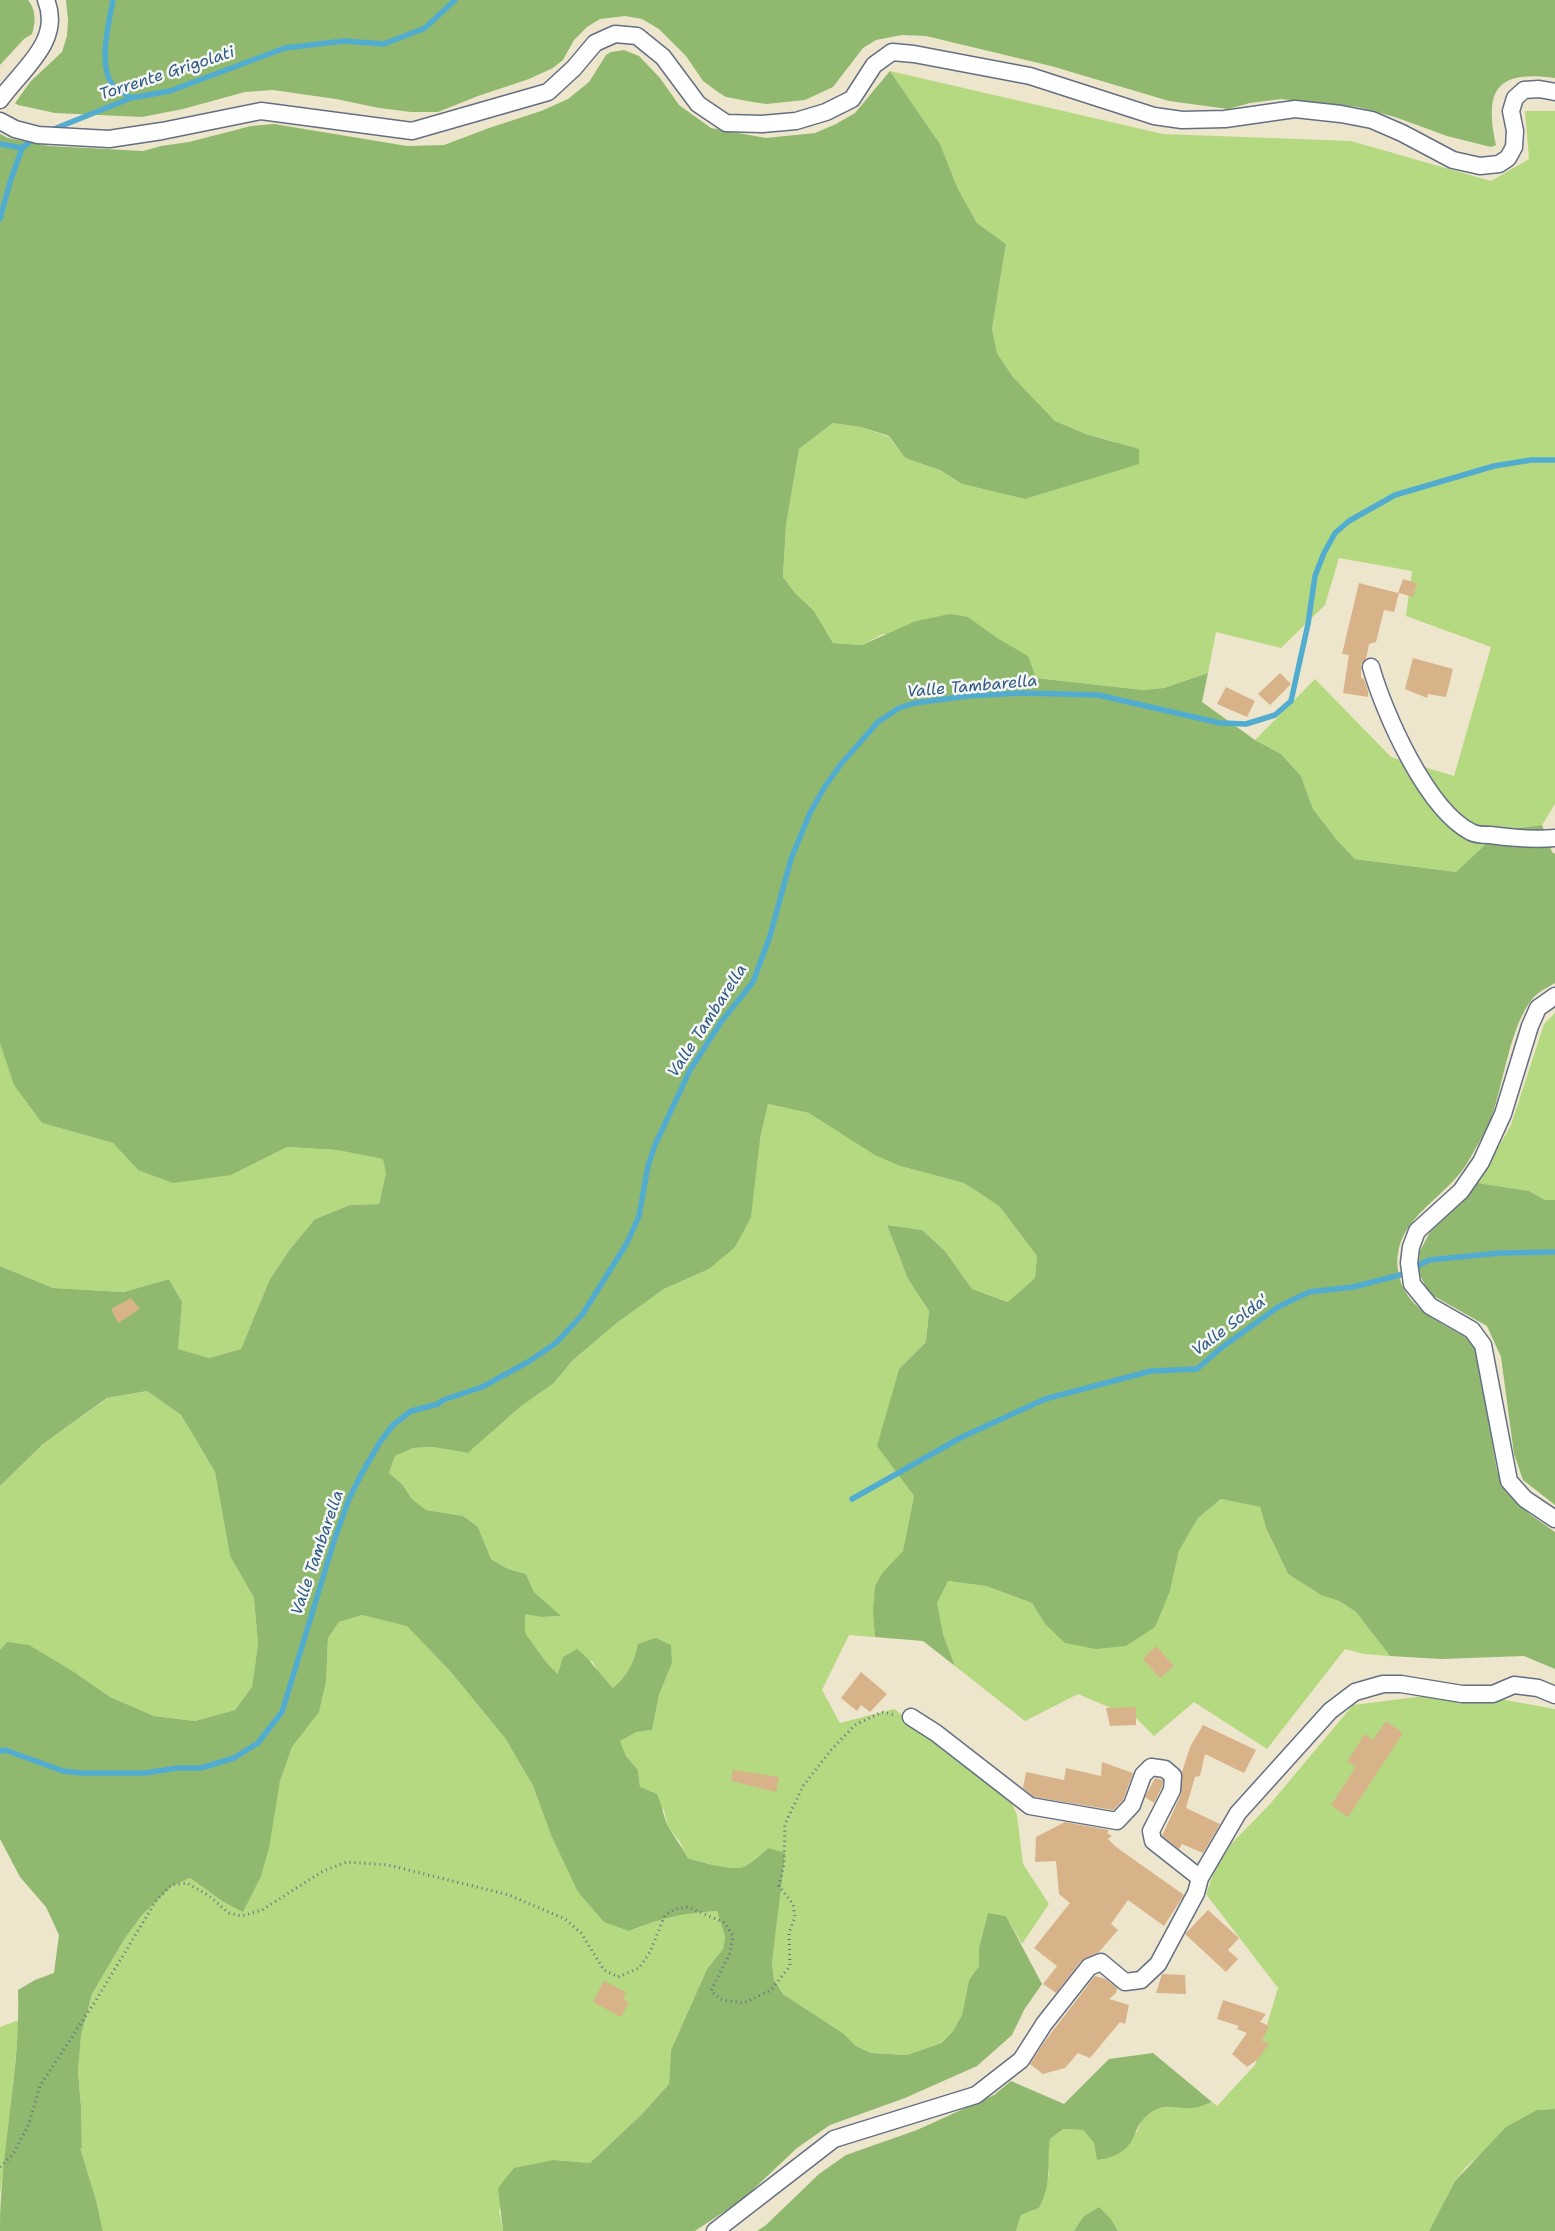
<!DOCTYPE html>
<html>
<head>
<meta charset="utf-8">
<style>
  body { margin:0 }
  canvas { display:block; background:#ede6cc }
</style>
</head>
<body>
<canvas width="1555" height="2231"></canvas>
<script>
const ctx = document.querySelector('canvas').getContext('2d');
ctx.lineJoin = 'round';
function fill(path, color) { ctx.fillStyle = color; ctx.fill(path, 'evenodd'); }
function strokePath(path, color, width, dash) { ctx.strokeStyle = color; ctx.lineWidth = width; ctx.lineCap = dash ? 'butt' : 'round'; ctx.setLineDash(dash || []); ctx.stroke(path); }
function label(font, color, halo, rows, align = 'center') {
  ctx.font = font + ' "Shantell Sans",sans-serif'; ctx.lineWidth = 5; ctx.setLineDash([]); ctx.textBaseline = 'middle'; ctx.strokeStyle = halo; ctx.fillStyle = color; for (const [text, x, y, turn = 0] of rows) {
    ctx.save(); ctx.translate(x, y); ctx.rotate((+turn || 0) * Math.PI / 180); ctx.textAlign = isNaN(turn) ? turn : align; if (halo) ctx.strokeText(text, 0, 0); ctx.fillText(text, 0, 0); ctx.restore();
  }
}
const green = new Path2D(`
  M890,71L1163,134L1351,141L1491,181L1529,159L1525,111H1555V804L1542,825L1511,829L1488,842L1456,872L1355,859L1337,840L1313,809L1301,776L1281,754L1255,740L1315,679L1391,757L1454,776L1491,647L1406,616L1412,571L1339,558L1325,605L1281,648L1216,632L1208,673L1164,688L1143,690L1036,678L1027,656L997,638L883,634L862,645L833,643L814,611L795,593L783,577L786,525L799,449L833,423L861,427L889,437L905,458L940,470L962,484L1025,499L1066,486L1116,442L1086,434L1055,421L1013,377L997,353L992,329L1006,244L977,223L958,189L940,144Z
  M1555,1013V1200H1545L1529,1191L1478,1183L1511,1125L1544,1024Z
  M0,1043L42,1123L113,1143L138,1170L231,1175L287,1147L337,1150L384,1159L386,1173L379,1204L350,1205L315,1219L290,1249L269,1281L241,1349L209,1358L177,1349L182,1302L169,1279L124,1292L53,1288L0,1266Z
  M768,1104L809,1113L900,1166L964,1183L999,1206L1037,1256L1035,1278L1009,1302L972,1289L945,1251L922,1230L887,1225L908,1279L929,1311L926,1342L899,1369L878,1446L914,1496L903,1552L883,1572L873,1614L875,1637L849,1635L822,1690L840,1723L894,1709L1005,1788L1017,1815L1023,1864L1049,1904L1022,1944L1006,1916L988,1914L979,1948V1966L969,1980L962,2015L953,2031L940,2043L907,2055L871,2053L856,2046L844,2034L783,1994L774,1980L772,1963L780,1889L768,1848C760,1855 753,1863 743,1867C732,1871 700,1862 688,1858L680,1842L668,1827L664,1810L640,1787L638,1770L626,1756L619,1740L636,1732L652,1730L659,1695L672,1663L639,1644C634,1663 628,1675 613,1688L601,1676L592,1661L559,1675L547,1663L525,1633V1613L542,1617L560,1616L534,1592L526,1574L508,1569L491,1559L478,1527L463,1516L426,1510L412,1499L402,1484L389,1473L395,1456L413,1448L433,1447L468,1453L520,1407L554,1383L572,1361L618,1322L664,1289L709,1269L760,1139Z
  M147,1391L181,1415L215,1472L230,1556L254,1598L258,1644L252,1687L235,1710L195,1721L154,1716L110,1697L74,1672L7,1642L0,1650V1486L43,1444L108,1398Z
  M1221,1499L1260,1507L1266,1528L1288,1574L1321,1595L1339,1601L1356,1612L1390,1656L1364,1654L1345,1649L1267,1749L1194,1702L1154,1736L1137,1719L1078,1694L1025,1721L955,1666L943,1634L936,1603L948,1581L986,1586L1032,1603L1045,1624L1170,1591L1179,1551L1198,1518Z
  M362,1615L407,1625L450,1671L505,1738L533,1786L551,1835L629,1931C660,1918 684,1913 717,1911L725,1937L723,1949L707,1969L671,2050L669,2084L642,2114L590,2163L554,2160L499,2210L503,2231H103L96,2200L79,2143L82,2147L81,2107L78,2071L81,2036L92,1994L125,1938L142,1915L172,1886L190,1878L222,1901L274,1811L280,1781L292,1747L319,1711L326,1682L328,1638L339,1622Z
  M1441,1694L1500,1699L1555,1709V2109L1537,2110L1522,2119L1466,2167L1455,2181L1429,2231H1118L1111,2219L1083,2217L1074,2231H1016L1021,2215L1039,2208L1049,2175L1047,2156L1050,2139L1065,2129L1083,2130L1094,2143L1137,2132L1143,2116L1158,2108L1175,2106L1192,2108L1212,2102L1217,2106L1255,2065L1278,1988L1206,1894L1214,1872L1231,1844L1270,1804L1353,1705Z
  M19,2020L9,2132L0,2194V2027Z`);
const forest = new Path2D(`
  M0,0H28C36,10 36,22 32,34L24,39L0,65Z
  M66,0H1555V78C1496,70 1484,90 1496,145L1491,147L1447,136L1395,117L1358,107L1281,99L1250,103L1228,109L1169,101L1051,66L926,36L902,35L876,40L863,48L833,87L805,100L766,104L747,101L726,97L718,92L703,81L686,56L659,29L642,19L625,16L600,19L587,27L574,40L563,60L553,68L529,79L478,96L438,112H411L379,108L336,99L273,90L245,92L183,109L142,117L55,113L18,105L15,103L31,81L62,52L67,36L68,20Z
  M624,50L639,56L660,78L679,105L711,128L766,138L815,133L836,124L855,113L890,71L940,144L958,189L977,223L1006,244L992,329L997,353L1013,377L1055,421L1086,434L1139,449V464L1025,499L962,484L940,470L905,458L889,436L861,427L833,423L799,449L786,525L783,577L795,593L814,611L833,643L862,645L916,621L950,614L968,617L997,638L1028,656L1036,678L1143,690L1164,688L1208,673L1202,702L1255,740L1281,754L1301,776L1313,809L1337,840L1355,859L1456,872L1488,842L1511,829L1542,825L1552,852L1555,854V983C1548,987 1538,992 1533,998C1510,1026 1504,1081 1492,1116C1486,1131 1477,1146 1469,1160C1447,1200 1392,1217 1398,1270C1403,1311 1446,1324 1475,1343L1497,1471L1506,1492L1528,1513L1555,1532V1669L1524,1656L1441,1659L1390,1656L1356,1612L1339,1601L1321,1595L1288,1574L1266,1528L1260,1507L1221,1499L1198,1518L1179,1551L1170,1591L1155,1627L1126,1646L1096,1649L1065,1643L1045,1624L1032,1603L986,1586L948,1581L937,1603L943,1634L955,1666L923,1641L875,1637L873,1614L875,1586L883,1572L903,1551L914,1496L877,1446L899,1369L926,1342L929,1311L908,1279L887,1225L922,1230L945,1251L972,1289L1008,1302L1035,1278L1037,1256L999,1206L964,1183L900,1166L875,1155L809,1113L768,1104L760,1139L751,1217L735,1247L709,1269L664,1289L618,1322L572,1361L554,1383L520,1407L468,1453L433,1447L413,1448L395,1456L389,1473L402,1484L412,1499L426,1510L463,1516L478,1527L491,1559L508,1569L526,1574L534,1592L561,1616L542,1617L525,1614V1633L547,1663L558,1674L563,1657L577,1649C592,1661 600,1675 613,1688C628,1675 634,1663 638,1644L656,1638L671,1645L672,1663L659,1695L652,1730L636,1732L620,1741L626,1756L638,1770L640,1787L657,1794C662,1804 664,1820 669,1828C675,1838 682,1847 688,1858C700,1862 732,1871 743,1867C753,1863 760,1855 768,1848L785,1853L772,1963L774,1980L783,1994L844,2034L856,2046L871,2053L907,2055L941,2043L953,2031L962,2015L969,1980L979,1966V1948L988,1913L1006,1916L1042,1984L1024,2010L1012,2035L977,2066L905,2098L830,2125L797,2148L743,2199L695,2231H503L498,2188L514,2168L554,2160L590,2163L642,2114L669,2084L671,2050L707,1969L723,1949L725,1937L717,1911C684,1913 660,1918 629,1931L604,1922L578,1892L551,1835L533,1786L505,1738L450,1671L407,1626L362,1615L339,1622L328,1638L326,1682L319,1712L292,1747L280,1781L269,1848L261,1876L243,1912L222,1901L190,1878L172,1886L142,1915L125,1938L92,1994L81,2036L78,2071L81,2107L82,2149L80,2147L96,2200L103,2231H0C0,2150 21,2071 18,1990L35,1980L54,1973L59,1935L46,1907L20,1877L0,1839V1650L7,1642L29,1645L74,1672L110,1697L154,1716L195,1721L235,1710L252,1687L258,1644L254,1598L230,1556L215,1472L181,1415L147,1391L107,1398L43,1444L0,1486V1266L53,1288L124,1292L169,1279L182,1302L178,1349L209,1358L241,1349L269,1281L290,1249L315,1219L350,1205L379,1204L386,1173L383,1159L337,1150L287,1147L231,1175L173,1183L138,1170L113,1143L42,1123L14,1085L0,1043V134L8,138L49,146L143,151L161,146L189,142L251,126L274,124L407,146L444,145L489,128L541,111L568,99L589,82L606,55L611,52Z
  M1478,1183L1529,1191L1545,1200H1555V1505L1523,1480L1514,1454L1501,1357L1487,1326L1430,1294L1418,1272L1420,1251L1430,1232L1459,1205Z
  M1153,2053L1212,2102C1206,2104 1200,2107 1193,2108C1181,2110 1167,2103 1155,2110C1125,2126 1145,2153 1097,2160L1094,2143L1083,2130L1064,2129L1050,2139C1046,2167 1053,2181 1039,2208L1021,2215L1016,2231H757L766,2225L819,2174L846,2155L917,2130L994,2095L1011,2081L1064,2104L1109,2059Z
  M1555,2109V2231H1429L1455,2181L1506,2127L1537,2110Z
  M1099,2207L1111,2219L1118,2231H1074L1083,2217Z`);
const stream = new Path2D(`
  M113,0C109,22 98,65 112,84C117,90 126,94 131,98
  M49,131L131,98L170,91L285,48L344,41L384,44L425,28L455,0
  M0,144L22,148L36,137
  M0,219L10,182L22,148
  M852,1499L962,1437L1045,1399L1151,1371L1197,1369L1221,1348L1278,1307L1309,1292L1353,1287L1400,1275L1429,1260L1500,1253L1555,1252
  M0,1751L5,1750L63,1771L81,1773H145L177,1768H201L234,1758L258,1743L282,1712L335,1538L349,1499L362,1473L380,1442L393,1425L411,1411L438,1404L443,1400L482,1387L528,1362L556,1343L582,1315L627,1243L639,1216L648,1166L655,1145L690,1070L721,1022L753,982L770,936L791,859L810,813L824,788L841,764L878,722L899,708L915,703L968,696L1021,693L1098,695L1220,723L1246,724L1275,715L1291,701L1308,624L1315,576L1324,553L1335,533L1349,521L1395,495L1494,466L1531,460H1555`);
const building = new Path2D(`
  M1403,579L1417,583L1413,597L1399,593L1394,612L1384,610L1376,642L1369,644L1366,659L1361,664V678L1364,679L1368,691V697L1343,693L1349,655L1342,654L1359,583L1398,593Z
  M1413,658L1453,669L1446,697L1428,694L1427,698L1405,689Z
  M1280,673L1291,684L1270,705L1258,694Z
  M1226,687L1255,701L1247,717L1217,704Z
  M131,1298L140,1309L118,1323L111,1309Z
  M1156,1646L1174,1666L1160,1678L1143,1659Z
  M861,1672L887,1694L870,1712L861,1705L857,1711L841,1698Z
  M1136,1707V1725L1110,1726L1106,1708Z
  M1386,1721L1403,1733L1348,1817L1331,1805L1356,1767L1347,1761L1365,1734L1373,1740Z
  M1203,1725L1256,1750L1244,1773L1205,1754L1200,1776L1195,1777L1186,1808L1220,1824L1203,1853L1182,1844L1179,1849L1162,1836L1181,1794L1182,1772L1190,1747Z
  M1102,1762L1133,1773L1123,1800L1113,1810L1034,1797L1023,1788L1026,1772L1064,1780L1066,1768L1101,1776Z
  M733,1770L779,1777L776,1792L731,1781Z
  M1155,1778L1163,1780L1162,1787L1154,1803L1145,1797Z
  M1065,1822L1109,1830L1107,1833L1112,1836L1108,1839L1116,1847L1184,1895L1164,1926L1128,1900L1111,1924L1118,1930L1098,1953L1081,1961L1056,1993L1043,1984L1057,1966L1034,1948L1070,1903L1059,1894L1056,1861L1035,1862L1036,1837Z
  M1208,1910L1239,1938L1228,1950L1238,1959L1226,1972L1185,1934Z
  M1162,1974L1185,1975L1186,1994L1156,1993Z
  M1095,1976L1106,1979L1117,1988L1116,1993L1109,1999L1129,2005L1125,2024L1120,2022L1090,2058L1078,2053L1065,2068L1043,2074L1030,2064L1045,2041Z
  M604,1981L626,1992L623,1999L629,2002L621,2017L593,2002Z
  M1223,2000L1266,2014L1260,2022L1269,2026L1262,2041L1269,2044L1258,2059L1247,2067L1232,2054L1247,2033L1237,2029L1239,2026L1217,2019Z`);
const path = new Path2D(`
  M0,2167L13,2154L29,2124L40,2086L96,2000L156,1901L171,1885L187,1883L208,1895L229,1913L242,1916L262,1910L323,1871L347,1862L388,1865L509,1895L565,1919L581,1933L604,1970L618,1977L639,1968L650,1952L665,1915L675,1909L688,1907L725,1923L733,1936L730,1953L711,1991L722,2000L744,2003L771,1990L790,1966L789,1933L795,1917L793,1904L779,1886L784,1864L785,1824L803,1786L831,1750L855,1725L882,1712L895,1715`);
const street = new Path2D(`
  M0,100C21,70 63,41 46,0
  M0,121L15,129L38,135L109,139L162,131L261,111L412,131L548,92L574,68L595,43L615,34L637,36L663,57L698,104L726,123L762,124L796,121L826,112L852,99L874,65L892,52L914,54L1030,76L1154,116L1182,120L1225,119L1295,109L1341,114L1372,120L1402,133L1453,160L1480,166L1499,164L1508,158L1514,147L1515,131L1511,111L1515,98L1524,90L1539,89L1555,92
  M1371,667C1384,713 1427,810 1471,832C1476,835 1484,835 1490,835C1512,838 1533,840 1555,838
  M1555,996L1538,1008L1530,1026L1503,1114L1481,1162L1461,1191L1417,1231L1411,1247L1409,1263L1412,1284L1430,1306L1472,1330L1483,1345L1509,1481L1525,1499L1555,1519
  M911,1717L936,1733L1030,1806L1117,1821L1132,1805L1143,1775L1151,1767L1165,1769L1173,1776L1172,1790L1151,1831L1153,1841L1200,1878
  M715,2231L834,2139L976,2095L1021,2060L1044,2024L1089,1967L1101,1962L1125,1982L1141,1980L1158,1964L1196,1893L1200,1878L1238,1813L1330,1711L1355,1692L1383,1684H1401L1462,1694H1493L1514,1685L1538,1688L1555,1695`);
const waterNames = [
  ["Torrente Grigolati",167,74,-18],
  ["Valle Tambarella",972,687,-5],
  ["Valle Tambarella",708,1021,-57],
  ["Valle Solda'",1230,1326,-37],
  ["Valle Tambarella",318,1553,-71]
];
fill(green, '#b5d981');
fill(forest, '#90b96f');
strokePath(stream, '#51accf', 5.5);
fill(building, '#d8b389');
strokePath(street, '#646f84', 19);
strokePath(path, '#646f84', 3, [1, 4]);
strokePath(street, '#fff', 16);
label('italic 16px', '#2e5b86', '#f6f6f2', waterNames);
</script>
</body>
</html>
